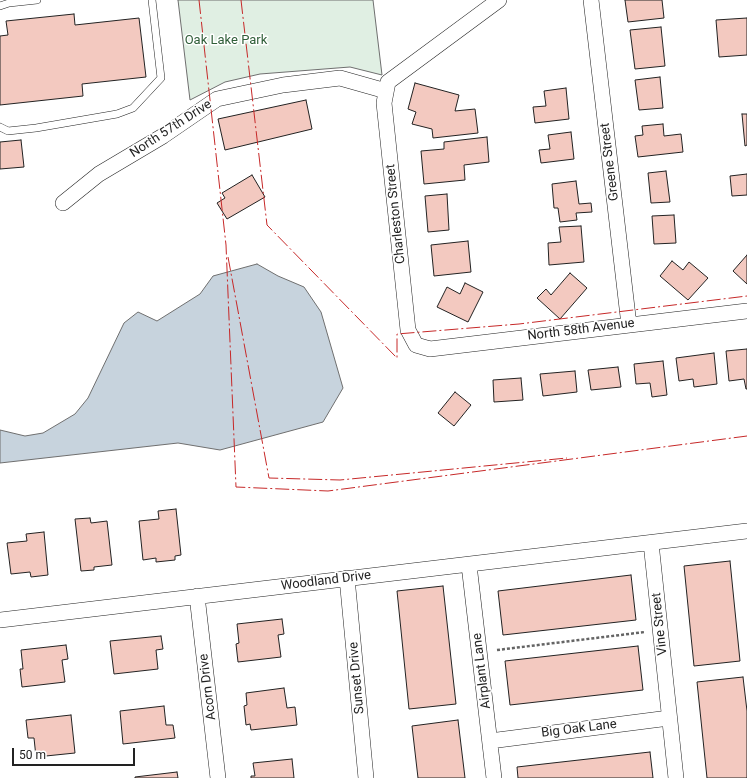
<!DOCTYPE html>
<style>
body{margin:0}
#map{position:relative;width:747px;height:778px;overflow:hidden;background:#fff;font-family:Roboto,sans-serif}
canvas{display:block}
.scale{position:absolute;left:12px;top:748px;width:123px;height:18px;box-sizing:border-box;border:2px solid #222;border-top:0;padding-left:5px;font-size:12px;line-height:14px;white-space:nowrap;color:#222;-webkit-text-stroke:3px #fff;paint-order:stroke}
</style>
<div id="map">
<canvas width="747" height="778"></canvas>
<div class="scale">50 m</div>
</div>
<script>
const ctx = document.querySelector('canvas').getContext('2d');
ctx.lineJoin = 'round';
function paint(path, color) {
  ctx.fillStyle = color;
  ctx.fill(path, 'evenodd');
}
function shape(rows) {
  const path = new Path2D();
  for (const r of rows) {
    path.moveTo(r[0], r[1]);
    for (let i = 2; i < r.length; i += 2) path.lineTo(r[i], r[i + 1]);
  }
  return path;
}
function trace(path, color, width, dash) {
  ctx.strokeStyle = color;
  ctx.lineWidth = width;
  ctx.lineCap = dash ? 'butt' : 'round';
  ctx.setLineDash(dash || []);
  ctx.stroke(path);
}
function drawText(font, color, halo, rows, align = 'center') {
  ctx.font = font + ' Roboto,sans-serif';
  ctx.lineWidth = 3;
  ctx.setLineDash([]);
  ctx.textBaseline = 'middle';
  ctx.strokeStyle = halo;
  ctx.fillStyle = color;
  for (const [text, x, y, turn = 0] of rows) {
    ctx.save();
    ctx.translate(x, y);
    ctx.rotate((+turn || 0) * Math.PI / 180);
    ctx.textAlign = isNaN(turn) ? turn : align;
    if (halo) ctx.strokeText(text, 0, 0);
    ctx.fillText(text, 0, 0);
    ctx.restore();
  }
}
const green = shape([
 [178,0,373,0,382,75,350,67,260,74,225,82,190,100,178,0]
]);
const water = shape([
 [257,264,278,276,304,287,321,312,343,388,323,422,220,450,178,443,0,463,0,430,25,436,43,433,75,414,88,398,124,323,138,312,157,321,200,294,213,276,257,264]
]);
const building = shape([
 [625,0,662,0,664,18,628,22,625,0],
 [74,14,75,25,139,18,146,77,82,84,83,96,0,105,0,36,8,35,6,21,74,14],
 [747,18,747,55,719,57,716,20,747,18],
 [661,27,665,66,635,69,630,30,661,27],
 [660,77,663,108,639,110,635,80,660,77],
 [415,83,459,95,455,111,475,109,478,133,433,138,432,129,412,124,416,112,408,109,415,83],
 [566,88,569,119,535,123,533,107,546,106,544,91,566,88],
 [306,100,312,129,225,150,218,119,306,100],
 [742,114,747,114,747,145,745,146,742,114],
 [663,124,664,136,681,134,683,152,638,157,635,136,643,135,642,126,663,124],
 [571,132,574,159,541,163,539,150,550,149,548,135,571,132],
 [487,137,489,162,464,165,465,180,424,184,421,151,444,149,444,142,487,137],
 [21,140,24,167,0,169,0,142,21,140],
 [666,171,670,202,651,203,648,173,666,171],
 [747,174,747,195,732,196,730,176,747,174],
 [252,175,265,197,227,219,217,203,225,198,222,193,252,175],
 [576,181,579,204,591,203,592,212,576,213,577,220,560,222,558,208,554,208,552,184,576,181],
 [447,194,449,230,428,232,425,196,447,194],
 [674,215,676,243,654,244,652,216,674,215],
 [581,226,584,262,549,265,548,243,561,242,559,227,581,226],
 [468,241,471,272,434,276,431,245,468,241],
 [747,255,747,284,733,271,747,255],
 [672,261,683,270,689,262,708,278,688,300,660,276,672,261],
 [570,273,587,288,560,319,537,298,546,289,551,295,570,273],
 [465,283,483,292,468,322,437,307,447,287,460,294,465,283],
 [747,349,747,389,746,389,744,379,729,381,726,351,747,349],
 [714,353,717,384,694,387,693,379,679,381,676,358,714,353],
 [663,361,667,395,652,397,650,383,636,384,634,364,663,361],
 [618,367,621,387,591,390,588,370,618,367],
 [575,371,577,392,543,396,540,374,575,371],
 [521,378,523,400,494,402,493,380,521,378],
 [455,392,471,405,454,426,438,413,455,392],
 [176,509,181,555,175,556,175,560,156,562,156,558,143,560,139,521,159,519,158,511,176,509],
 [90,518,91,523,107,521,112,565,94,567,94,570,81,571,75,519,90,518],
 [44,532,48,575,31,577,30,572,11,574,7,543,27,541,26,534,44,532],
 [730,561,740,661,694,666,684,566,730,561],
 [631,575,636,620,503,635,498,591,631,575],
 [443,586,456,704,409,709,397,591,443,586],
 [282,619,284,634,278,635,281,657,238,662,236,644,239,643,237,624,282,619],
 [161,636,163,649,156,650,158,669,114,674,110,641,161,636],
 [66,645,68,659,62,660,65,682,22,687,20,669,23,669,21,650,66,645],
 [638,646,643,690,510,705,505,661,638,646],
 [743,677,747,711,747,778,707,778,697,682,743,677],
 [284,688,287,708,295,707,297,725,251,730,250,724,246,725,244,706,247,705,246,693,284,688],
 [164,706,166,725,173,725,175,738,123,744,120,711,164,706],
 [71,715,75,753,36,757,34,738,28,738,26,720,71,715],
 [458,720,465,778,418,778,412,726,458,720],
 [650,752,653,778,518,778,517,767,650,752],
 [292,759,294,778,251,778,251,776,255,776,253,763,292,759],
 [177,772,178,778,135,778,135,777,177,772]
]);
const path = shape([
 [497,650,645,632]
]);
const lane = shape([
 [0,6,9,3,37,0],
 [0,127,8,131,36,128,117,114,133,108,161,78,152,0]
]);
const street = shape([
 [499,0,388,82,384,103,408,330,416,345,430,349,747,311],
 [591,0,629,325],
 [63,203,99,174,163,136,217,99,283,85,340,78,386,91],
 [651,543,676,778],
 [469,565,494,778],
 [347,578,366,778],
 [197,596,218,778],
 [0,620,747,531],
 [490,741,669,718]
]);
const power = shape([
 [199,0,226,245,236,487,328,491,747,436],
 [241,0,267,225,397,358,397,334,519,324,747,296],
 [228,257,269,478,340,480,567,458]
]);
const parkNames = [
 ["Oak Lake Park",226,41]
];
const streetNames = [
 ["North 57th Drive",171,129,-33],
 ["Greene Street",610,162,-97],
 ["Charleston Street",396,214,-96],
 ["North 58th Avenue",581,330,-7],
 ["Woodland Drive",326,581,-7],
 ["Vine Street",660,624,-96],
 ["Airplant Lane",482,671,-97],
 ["Sunset Drive",357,678,-95],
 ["Acorn Drive",208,687,-97],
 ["Big Oak Lane",579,729,-7]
];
paint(green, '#e0efe3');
trace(green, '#6f6f6f', 1);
paint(water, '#c7d3dd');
trace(water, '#6f6f6f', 1);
paint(building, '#f3c9c0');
trace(building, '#222', 1);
trace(lane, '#222', 8);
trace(street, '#222', 16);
trace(path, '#646464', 2.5, [3, 2]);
trace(lane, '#fff', 7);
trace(street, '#fff', 15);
trace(power, '#c62828', 1, [14, 3, 2, 3]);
drawText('13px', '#2f5e38', '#fff', parkNames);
drawText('13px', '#222', '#fff', streetNames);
</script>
